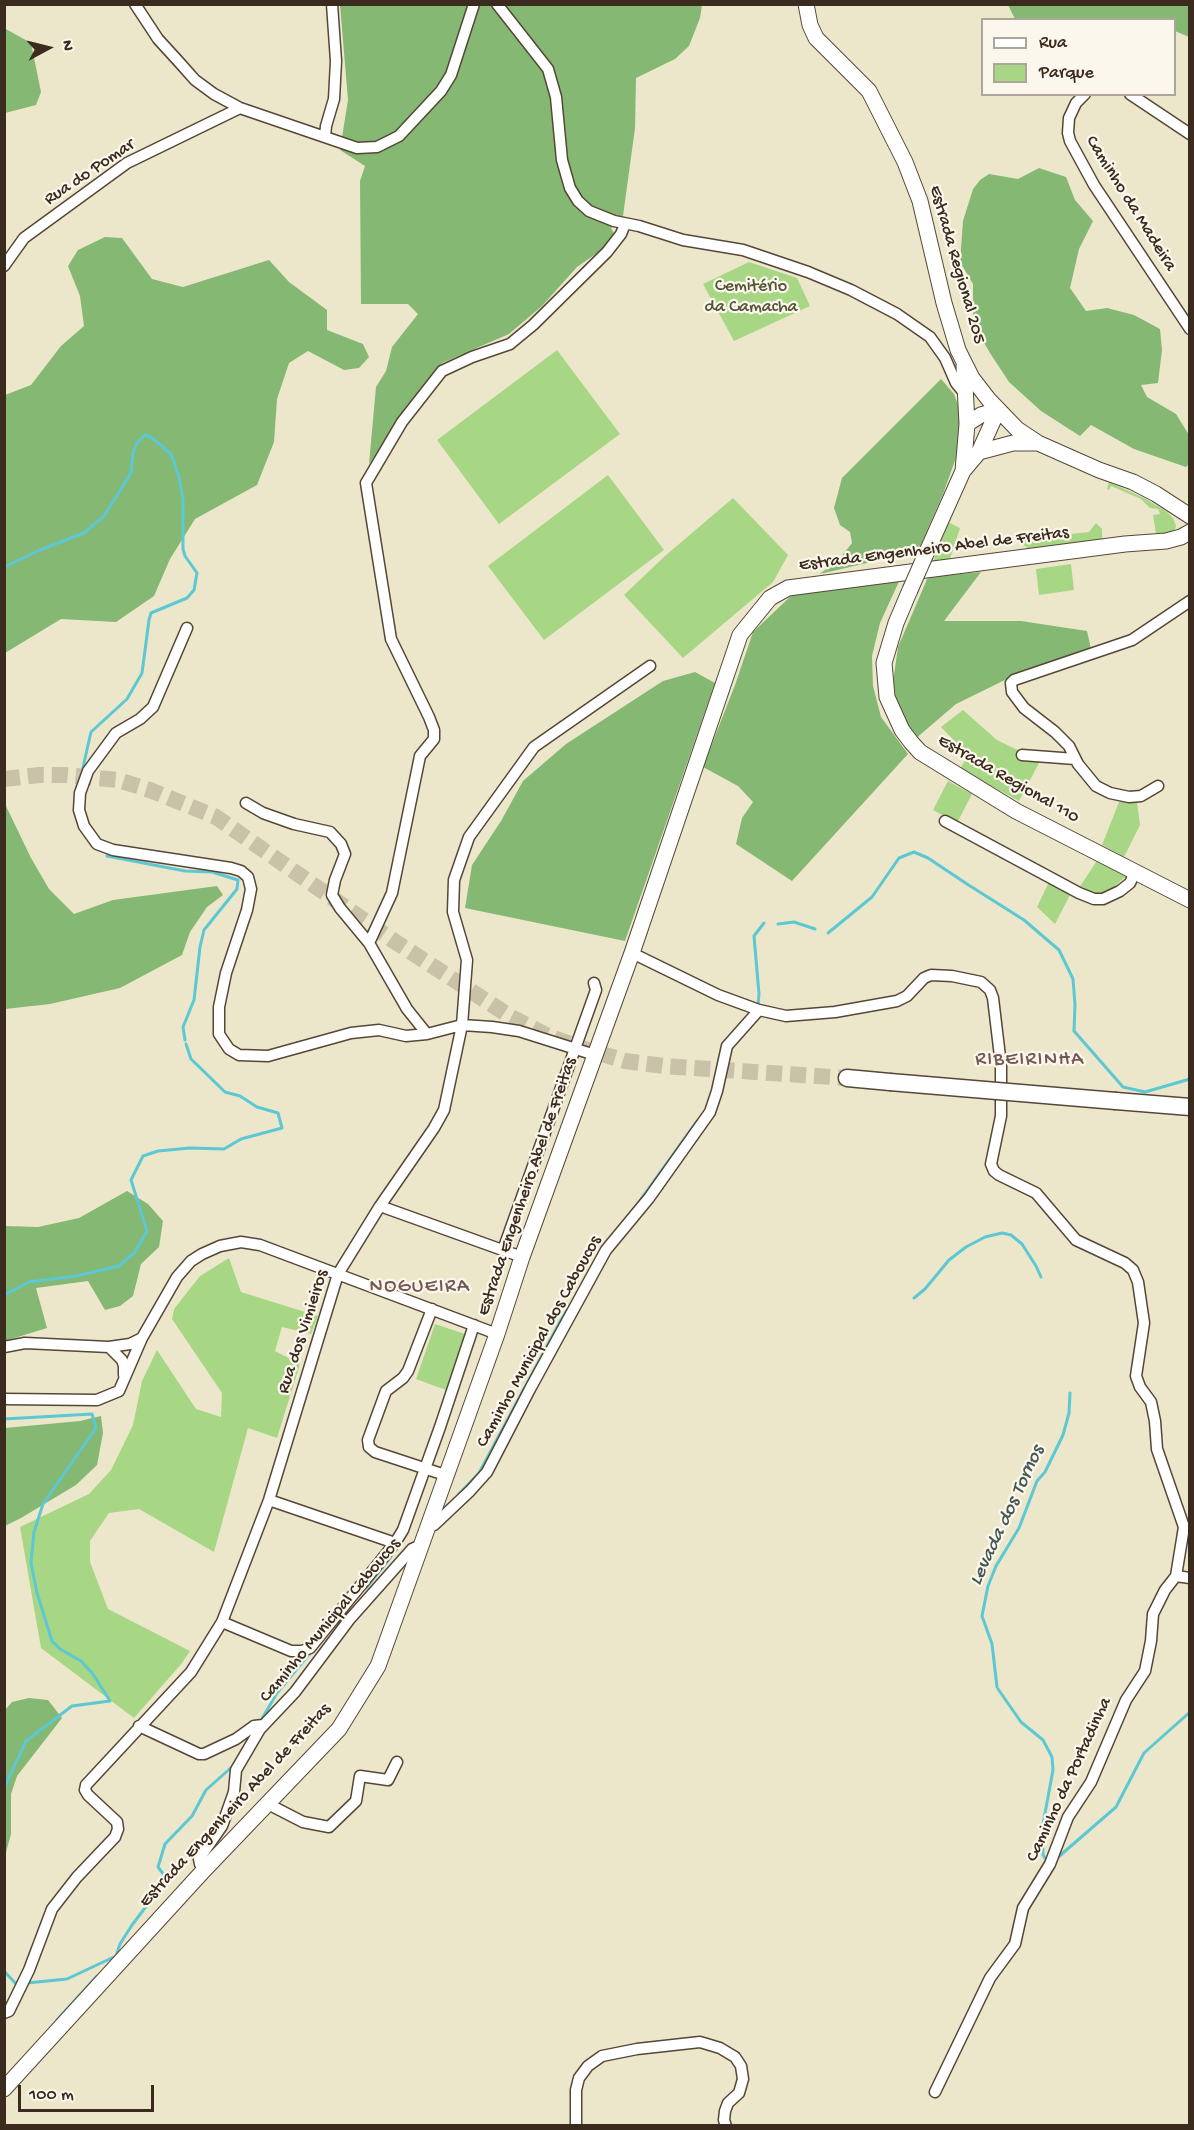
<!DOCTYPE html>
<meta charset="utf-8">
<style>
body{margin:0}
#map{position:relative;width:1194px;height:2130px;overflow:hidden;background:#ece7ca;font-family:"Gochi Hand",sans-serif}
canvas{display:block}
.frame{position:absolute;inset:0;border:6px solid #3b2a1e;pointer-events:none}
.legend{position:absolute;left:981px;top:18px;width:195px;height:78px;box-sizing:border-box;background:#fbf7ec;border:2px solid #aea59a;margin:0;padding:8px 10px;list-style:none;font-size:18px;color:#3b2a1e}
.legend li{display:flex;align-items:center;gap:12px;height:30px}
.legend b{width:30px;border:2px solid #aea59a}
.north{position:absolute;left:18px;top:18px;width:60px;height:60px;-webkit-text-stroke:4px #fbf7ec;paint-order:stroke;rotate:83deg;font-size:16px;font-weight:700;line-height:24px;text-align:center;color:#3b2a1e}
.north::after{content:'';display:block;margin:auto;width:21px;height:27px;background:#3b2a1e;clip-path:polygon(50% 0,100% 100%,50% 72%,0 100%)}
.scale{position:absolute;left:18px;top:2085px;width:136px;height:27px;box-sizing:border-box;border:3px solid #3b2a1e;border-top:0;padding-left:8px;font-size:18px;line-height:21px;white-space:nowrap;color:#3b2a1e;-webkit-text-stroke:4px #fbf7ec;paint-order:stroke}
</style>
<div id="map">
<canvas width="1194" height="2130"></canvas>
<div class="frame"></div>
<ul class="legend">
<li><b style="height:8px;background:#fff"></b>Rua</li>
<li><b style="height:16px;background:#a7d785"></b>Parque</li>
</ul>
<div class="north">N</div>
<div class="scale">100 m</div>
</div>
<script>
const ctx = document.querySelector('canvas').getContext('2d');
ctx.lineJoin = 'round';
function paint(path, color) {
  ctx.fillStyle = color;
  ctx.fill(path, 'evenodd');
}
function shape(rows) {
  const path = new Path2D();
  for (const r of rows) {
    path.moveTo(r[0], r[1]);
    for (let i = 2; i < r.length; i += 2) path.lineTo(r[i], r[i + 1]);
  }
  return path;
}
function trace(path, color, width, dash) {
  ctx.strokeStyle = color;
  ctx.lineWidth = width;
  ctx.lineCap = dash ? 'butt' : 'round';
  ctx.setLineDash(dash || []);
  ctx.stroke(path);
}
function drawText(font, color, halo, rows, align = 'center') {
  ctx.font = font + ' "Gochi Hand",sans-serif';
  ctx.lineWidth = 4.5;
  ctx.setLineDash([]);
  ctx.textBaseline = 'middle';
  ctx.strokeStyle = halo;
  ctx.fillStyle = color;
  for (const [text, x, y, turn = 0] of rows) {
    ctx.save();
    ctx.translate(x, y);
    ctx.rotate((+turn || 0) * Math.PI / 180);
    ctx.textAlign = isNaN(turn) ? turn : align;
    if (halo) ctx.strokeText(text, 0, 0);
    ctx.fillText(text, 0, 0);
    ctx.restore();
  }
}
const green = shape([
 [749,262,797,278,810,306,734,341,703,284],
 [557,350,620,434,499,524,437,440],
 [608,475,664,550,544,640,488,566],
 [1109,482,1144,498,1167,512,1173,518,1176,526,1174,532,1156,534,1153,515,1160,514,1158,509,1150,508,1141,499,1111,486,1109,490,1107,489],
 [733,498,788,555,773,582,683,658,624,595,665,556],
 [948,522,960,528,948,565,931,567],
 [1096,523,1102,529,1102,540,1029,549,1022,544,1023,539,1089,532],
 [1071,564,1074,590,1039,595,1036,569],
 [963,710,997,740,1040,761,1019,801,960,769,968,755,941,727],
 [948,781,972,794,957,823,933,810],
 [1119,802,1137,802,1140,825,1124,857,1102,845],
 [1098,859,1125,873,1125,877,1105,895,1100,896,1079,888],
 [1049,882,1071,893,1055,924,1037,907],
 [229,1258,241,1292,318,1316,311,1334,282,1327,275,1351,300,1364,277,1438,248,1428,214,1552,139,1509,109,1513,90,1541,90,1562,108,1609,190,1651,182,1663,134,1718,41,1648,20,1527,89,1494,111,1470,133,1425,142,1381,157,1350,196,1409,221,1417,222,1393,172,1319,174,1309,200,1276],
 [435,1324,465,1334,446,1390,416,1379]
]);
const forest = shape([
 [340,5,702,5,700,18,689,46,675,59,636,78,635,128,623,216,611,228,615,235,610,244,577,267,542,306,509,334,442,363,369,464,376,387,386,371,392,347,418,314,408,304,361,304,360,181,365,166,340,150,348,100],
 [1008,5,1189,5,1189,37,1175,31,1174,20,1015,19],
 [4,28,31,43,41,92,36,105,5,113],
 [1039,168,1066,177,1075,200,1093,221,1079,249,1070,288,1086,311,1107,308,1134,315,1160,329,1162,350,1158,383,1141,385,1147,397,1176,414,1189,435,1189,464,1186,467,1134,449,1091,425,1080,436,1041,411,1009,382,990,353,973,324,973,284,960,262,963,221,973,189,980,180,989,174,1018,179],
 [105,237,122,238,152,279,183,287,269,260,289,282,327,310,327,330,363,344,369,357,359,368,344,370,308,351,289,363,277,399,274,442,257,485,195,519,170,559,154,596,116,622,61,619,5,653,5,395,31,385,61,346,84,326,80,296,68,266,78,250],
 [941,379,954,394,963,419,962,441,943,494,918,551,820,574,840,558,852,543,850,532,840,525,834,508,842,478],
 [981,572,944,621,1021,621,1087,631,1091,649,1011,677,956,704,914,740,892,689,898,647,928,577],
 [901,577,880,623,872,656,873,686,881,717,908,754,792,881,736,844,742,818,753,802,738,786,703,767,735,685,753,632,792,595],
 [695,672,715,683,625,941,465,908,472,865,501,821,523,781,566,744,663,681],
 [6,806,31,858,49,889,74,914,113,900,217,886,223,895,207,907,190,932,182,955,120,988,50,1004,5,1009,4,807],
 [127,1191,148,1204,163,1221,159,1247,141,1264,133,1296,120,1306,105,1310,88,1281,36,1288,47,1328,5,1341,5,1226,38,1227,79,1218],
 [101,1416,103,1433,97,1465,76,1485,21,1518,5,1526,5,1428,80,1421],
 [29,1698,48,1700,62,1718,17,1776,11,1794,11,1834,5,1856,5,1710,12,1702]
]);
const stream = shape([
 [4,567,40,550,84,533,104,516,131,473,133,453,137,443,145,435,151,437,171,454,179,477,183,500,183,549,185,556,197,573,194,590,187,598,151,613,149,620,142,673,127,699,91,732,81,776],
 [107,856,185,871,212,872,238,880,237,889,204,930,200,947,194,1000,183,1027,185,1040],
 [778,924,794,922,815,929],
 [828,933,872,897,899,858,914,852,928,858,967,884,1024,920,1059,950,1073,979,1075,1005,1074,1031,1123,1087,1145,1092,1190,1079],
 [758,1006,759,994,754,936,764,923],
 [636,1206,697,1121],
 [4,1295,29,1282,76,1276,119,1266,135,1252,147,1231,131,1180,143,1156,158,1151,190,1148,224,1149,241,1139,282,1128,278,1113,257,1107,240,1096,225,1092,191,1059,186,1044],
 [914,1298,925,1289,949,1260,966,1247,985,1237,1002,1233,1011,1235,1022,1244,1036,1266,1041,1277],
 [4,1419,92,1414,96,1428,43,1504,34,1532,31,1563,37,1593,52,1641,60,1649,81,1661,93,1674,110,1701,72,1706,26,1741,5,1786,4,1804],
 [459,1494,479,1473,561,1320,569,1307],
 [366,1588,390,1558],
 [997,1687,992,1644,982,1616,988,1586,996,1566,1019,1528,1037,1481,1045,1472,1063,1435,1069,1413,1070,1393],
 [998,1689,1021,1722,1043,1740,1052,1757,1053,1770,1043,1824,1043,1855,1047,1861],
 [260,1722,277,1693,311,1652],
 [1056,1859,1116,1807,1144,1753,1190,1712],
 [116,1956,120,1944,132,1925,167,1879,158,1867,165,1844,192,1816,206,1790,233,1766],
 [4,1971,17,1985],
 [27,1983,67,1979,116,1956],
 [57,2020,97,1976]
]);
const primaryTunnel = shape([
 [4,779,39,775,66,775,118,780,150,790,216,817,391,939,511,1017,548,1036,585,1049,625,1061,664,1066,847,1078]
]);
const minor = shape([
 [135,4,158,39,179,62,195,80,214,94,240,108,357,148,377,147,399,136,441,91,451,75,474,4],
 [497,4,548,69,556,97,562,160,570,188,578,201,589,211,614,221,639,226,683,240,743,250,808,272,851,290,897,314,930,337,945,358,956,383,966,395],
 [1085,94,1076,103,1069,118,1068,133,1070,141,1094,185,1190,329],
 [1130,94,1190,134],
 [325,137,326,126,334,99,336,61,332,4],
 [4,266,24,238,127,163,240,108],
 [187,628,153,707,140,719,116,733,88,771,80,793,79,810,84,826,97,844,113,850,231,868,241,871,248,877,251,889,247,910,226,973,219,1007,219,1034,229,1049,239,1055,268,1056,351,1033,379,1030,406,1036,427,1034,462,1025,492,1027,519,1031,595,1055],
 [1022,755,1075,759],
 [1158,786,1141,796,1129,797,1110,793,1096,786,1078,764,1069,746,1055,732,1024,708,1012,692,1011,683,1014,680,1132,640,1190,601],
 [246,803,263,813,294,824,330,832,341,844,345,854,335,880,332,895,340,908,369,943],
 [945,821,1079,893,1094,899,1103,899,1120,891,1130,883,1135,872],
 [632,953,718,995,759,1010,786,1016,835,1012,897,1001,907,996,924,978,931,975,952,976,981,982,990,990,993,998,1001,1065,1001,1116,991,1164,994,1171,999,1175,1036,1193,1076,1240,1125,1263,1133,1270,1138,1282,1144,1323,1136,1376,1140,1387,1151,1402,1155,1421,1157,1449,1184,1527,1176,1576,1165,1590,1153,1614,1151,1641,1145,1671,1126,1700,1091,1782,1068,1817,1050,1864,1023,1908,1015,1944,990,1978,935,2092],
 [427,1034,407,1009,369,943,392,893,420,756,434,739,434,730,429,717,391,639,366,483,402,422,442,371,472,357,510,344,533,325,607,252,621,234,625,224],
 [380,1206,522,1257],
 [503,1250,596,990,594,983],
 [432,1309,408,1371,403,1378,386,1391,368,1440,369,1447,375,1452,445,1475],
 [4,1347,25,1343,109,1347,130,1344,142,1338],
 [109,1347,122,1360,124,1366,124,1375],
 [4,1399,97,1400,119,1391,142,1338,177,1277,191,1261,202,1254,220,1246,241,1242,260,1245,497,1334],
 [269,1500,395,1543],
 [428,1524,434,1525,470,1491,487,1472,530,1389,606,1250,649,1198,710,1112,717,1091,727,1046,759,1010],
 [1176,1576,1190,1578],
 [222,1622,291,1651,302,1651,310,1648,395,1543,403,1530,440,1427,474,1325],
 [139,1726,199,1754,204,1754,236,1739,254,1726,263,1725],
 [268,1804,303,1822,329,1827,356,1801,360,1776,388,1780,397,1762],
 [205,1869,200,1864,199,1859,222,1826,234,1792,236,1770,260,1729,295,1692,349,1620,412,1549,421,1545],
 [4,2013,9,2011,29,1970,52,1909,77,1877,115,1837,118,1829,117,1822,88,1795,85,1790,86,1785,191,1672,222,1622,269,1500,338,1274,380,1206,434,1128,444,1110,462,1025,467,960,453,912,454,880,469,837,534,747,650,666],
 [576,2126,576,2090,579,2078,588,2066,602,2056,637,2049,700,2042,720,2048,735,2057,741,2066,743,2079,739,2093,728,2103,725,2111,724,2120,726,2126]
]);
const secondary = shape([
 [806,4,810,25,816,38,869,91,905,162,920,201,944,303,958,350,972,378,989,400,1017,429,1038,443,1099,470,1133,482,1156,494,1190,516],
 [967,424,981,415,998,410],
 [979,452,1013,443,1038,443],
 [963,471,967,424,964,366],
 [925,556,963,471,979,452,998,410],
 [910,590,896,623,884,663,887,697,902,730,911,742,920,752,1016,811,1190,900],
 [4,2089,205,1869,339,1729,378,1666,497,1334,522,1257,632,953,740,635,770,598,788,588,1125,544,1166,541,1181,537,1190,532]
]);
const primary = shape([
 [847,1078,890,1082],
 [1116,1101,1190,1107]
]);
const secondaryBridge = shape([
 [910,590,925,556]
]);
const primaryBridge = shape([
 [890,1082,1116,1101]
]);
const streetNames = [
 ["Rua do Pomar",90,173,-34],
 ["Caminho da Madeira",1130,204,58],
 ["Estrada Regional 205",956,265,74],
 ["Estrada Engenheiro Abel de Freitas",934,550,-7],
 ["Estrada Regional 110",1008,780,30],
 ["Estrada Engenheiro Abel de Freitas",528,1187,-71],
 ["Rua dos Vimieiros",304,1332,-72],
 ["Caminho Municipal dos Caboucos",540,1342,-61],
 ["Caminho Municipal Caboucos",331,1621,-50],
 ["Caminho da Portadinha",1070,1780,-65],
 ["Estrada Engenheiro Abel de Freitas",236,1806,-47]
];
const parkNames = [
 ["Cemitério",751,287],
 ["da Camacha",751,308]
];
const neighbourhoodNames = [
 ["RIBEIRINHA",1030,1061],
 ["NOGUEIRA",420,1288]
];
const waterNames = [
 ["Levada dos Tornos",1008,1516,-65]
];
paint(green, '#a7d785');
paint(forest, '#85b872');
trace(stream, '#5cc8d3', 3);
trace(primaryTunnel, '#c9c1a8', 16, [16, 8]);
trace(minor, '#564638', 13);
trace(secondary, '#564638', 17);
trace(primary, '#564638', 19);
trace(minor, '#fff', 10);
trace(secondary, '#fff', 15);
trace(primary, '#fff', 16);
trace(secondaryBridge, '#564638', 17, []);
trace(primaryBridge, '#564638', 19, []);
trace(secondaryBridge, '#fff', 15);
trace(primaryBridge, '#fff', 16);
drawText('18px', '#3b2a1e', '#fbf7ec', streetNames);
drawText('18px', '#565538', '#fbf7ec', parkNames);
ctx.letterSpacing = '1.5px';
drawText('20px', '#755856', '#fbf7ec', neighbourhoodNames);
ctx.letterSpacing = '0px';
drawText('italic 20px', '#455954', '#fbf7ec', waterNames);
</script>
